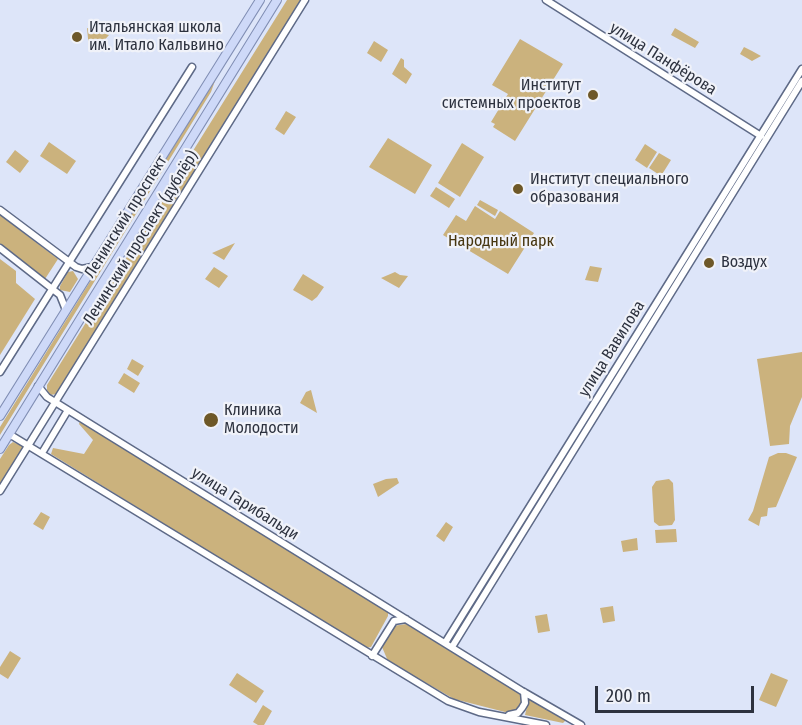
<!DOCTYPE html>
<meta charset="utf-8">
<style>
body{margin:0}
#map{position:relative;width:802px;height:725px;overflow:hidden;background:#dde5f9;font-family:"Fira Sans Condensed",sans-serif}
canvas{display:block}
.scale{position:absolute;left:595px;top:686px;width:159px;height:27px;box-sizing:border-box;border:3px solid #2d323f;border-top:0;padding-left:8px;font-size:18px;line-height:21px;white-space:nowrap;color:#2d323f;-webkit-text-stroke:4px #f0f2f9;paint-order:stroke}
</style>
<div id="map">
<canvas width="802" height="725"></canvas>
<div class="scale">200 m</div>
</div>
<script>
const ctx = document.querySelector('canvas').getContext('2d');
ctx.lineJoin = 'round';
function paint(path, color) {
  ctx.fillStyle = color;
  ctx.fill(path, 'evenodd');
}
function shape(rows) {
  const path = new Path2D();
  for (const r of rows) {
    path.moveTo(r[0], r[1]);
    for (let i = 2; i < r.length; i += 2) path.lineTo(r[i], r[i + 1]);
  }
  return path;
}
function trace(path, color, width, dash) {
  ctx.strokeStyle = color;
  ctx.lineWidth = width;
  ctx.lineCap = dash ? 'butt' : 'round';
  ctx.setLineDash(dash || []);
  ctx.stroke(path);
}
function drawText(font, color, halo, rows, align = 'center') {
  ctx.font = font + ' "Fira Sans Condensed",sans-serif';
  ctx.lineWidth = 4.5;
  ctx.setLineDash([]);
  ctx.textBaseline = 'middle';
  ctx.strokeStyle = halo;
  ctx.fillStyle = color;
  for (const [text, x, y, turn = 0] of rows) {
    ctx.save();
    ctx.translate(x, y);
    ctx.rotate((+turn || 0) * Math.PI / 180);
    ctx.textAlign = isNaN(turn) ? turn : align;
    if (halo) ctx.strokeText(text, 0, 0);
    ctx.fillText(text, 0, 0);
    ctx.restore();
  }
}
const green = shape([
 [287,0,303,0,57,394,50,395,47,390,47,385],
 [87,28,109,35,94,52,89,49],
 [675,28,699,42,695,48,671,35],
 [520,39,563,64,515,141,493,127,495,124,491,122,508,94,492,85],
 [374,41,388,50,381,62,367,53],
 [744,47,752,51,761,56,752,61,740,54],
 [401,58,404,60,404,67,412,74,406,84,392,74],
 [216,78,211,92,0,435,0,427],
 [286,111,296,117,284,135,275,129],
 [388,138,432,165,415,194,369,167],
 [49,142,76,161,67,174,40,156],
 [462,143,484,157,460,197,438,183],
 [645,144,657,152,647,168,635,160],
 [15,150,29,161,20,173,6,162],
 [659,153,671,160,661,176,649,168],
 [436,187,455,199,449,208,430,196],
 [480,200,498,210,495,216,477,205],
 [475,206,495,219,500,211,534,233,508,274,443,235,456,215,466,221],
 [0,215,58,259,45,279,0,245],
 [235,243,224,260,212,253],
 [0,259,16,271,16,283,35,299,0,355],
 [590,266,602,268,598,282,585,280],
 [214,267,228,276,219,288,205,279],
 [73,271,78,279,70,292,60,290,60,286,68,272],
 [395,272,400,275,408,276,399,288,381,278],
 [303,274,324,287,317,297,312,301,293,290],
 [802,352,802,397,790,426,789,444,770,446,757,359],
 [132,359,144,366,138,376,127,369],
 [124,373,140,383,134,393,118,383],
 [311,390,317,413,300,403,306,392],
 [80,421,388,611,388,616,371,647,365,648,51,454,53,448,84,454,93,440,79,424],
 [13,442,22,446,23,449,0,485,0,459,9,445],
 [778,453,786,453,797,457,776,507,768,508,767,516,761,517,759,526,748,520,753,511,769,457],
 [397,478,399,483,378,497,373,484,386,479],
 [669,479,673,483,675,520,672,525,659,526,654,522,652,487,656,481],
 [41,512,50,517,43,530,33,524],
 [446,522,453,527,444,542,436,536],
 [676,529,677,542,656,543,655,530],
 [637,538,638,550,623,552,621,541],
 [613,606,615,621,603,623,600,608],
 [547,614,550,631,538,633,535,616],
 [406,624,521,692,522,702,517,711,505,712,454,699,388,661,382,647,393,626],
 [10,651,21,658,8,679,0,674,0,667],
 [237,673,264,691,256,703,229,685],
 [771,673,788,680,776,707,759,700],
 [529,698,567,718,565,721,563,723,525,715],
 [263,705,272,711,264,725,258,725,253,722]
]);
const tertiary = shape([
 [546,0,761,136],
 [0,210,76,267,82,269,92,267],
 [0,248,60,295,66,310],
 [0,372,192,67],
 [38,386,47,397,92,425,522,691,581,725],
 [9,434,448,701,479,712,546,725],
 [42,453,68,410],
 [0,491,305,0],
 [445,643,802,69],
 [452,647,802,81],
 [372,656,394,621,406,619],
 [509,715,518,713,522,708,525,703,524,692]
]);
const primary = shape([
 [0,416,260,0],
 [0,449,277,0]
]);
const markers = [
 [77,37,6,"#6e5828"],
 [593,95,6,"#6e5828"],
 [518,189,6,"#6e5828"],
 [709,263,6,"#6e5828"],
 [211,420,8,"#6e5828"]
];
const poiNames = [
 ["Итальянская школа",89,28],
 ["им. Итало Кальвино",89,46],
 ["Институт",581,86,"right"],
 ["системных проектов",581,104,"right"],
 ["Институт специального",530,180],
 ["образования",530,198],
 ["Воздух",721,263],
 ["Клиника",224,411],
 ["Молодости",224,429]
];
const streetNames = [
 ["улица Панфёрова",663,59,32],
 ["Ленинский проспект",126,217,-58],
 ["Ленинский проспект (дублёр)",141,238,-58],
 ["улица Вавилова",612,349,-58],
 ["улица Гарибальди",245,504,32]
];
const parkNames = [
 ["Народный парк",501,242]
];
paint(green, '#cbb27d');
trace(tertiary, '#5e6a87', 9);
trace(primary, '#808eb4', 10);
trace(tertiary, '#fff', 6);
trace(primary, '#ced9f8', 8);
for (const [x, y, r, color] of markers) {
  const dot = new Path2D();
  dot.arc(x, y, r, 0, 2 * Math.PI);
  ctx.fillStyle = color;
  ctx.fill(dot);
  trace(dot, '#f0f2f9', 2);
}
drawText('16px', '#2d323f', '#f0f2f9', poiNames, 'left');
drawText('16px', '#2d323f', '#f0f2f9', streetNames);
drawText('16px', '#46350f', '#f0f2f9', parkNames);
</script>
